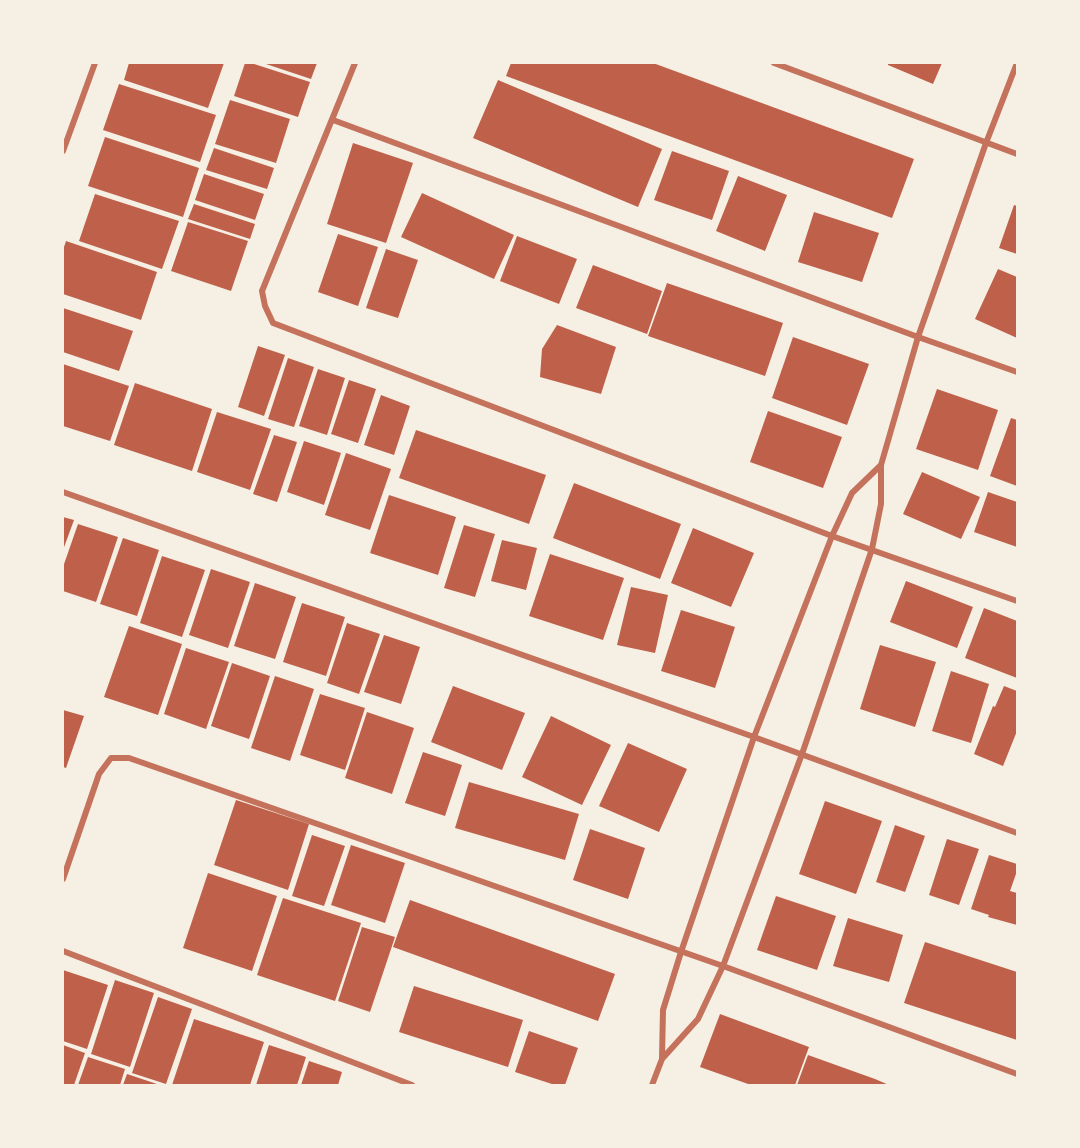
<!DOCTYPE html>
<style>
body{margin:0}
#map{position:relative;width:1080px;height:1148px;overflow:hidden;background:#f6efe4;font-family:Roboto,sans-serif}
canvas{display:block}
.frame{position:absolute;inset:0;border:64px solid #f6efe4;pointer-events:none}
</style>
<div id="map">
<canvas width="1080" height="1148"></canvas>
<div class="frame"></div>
</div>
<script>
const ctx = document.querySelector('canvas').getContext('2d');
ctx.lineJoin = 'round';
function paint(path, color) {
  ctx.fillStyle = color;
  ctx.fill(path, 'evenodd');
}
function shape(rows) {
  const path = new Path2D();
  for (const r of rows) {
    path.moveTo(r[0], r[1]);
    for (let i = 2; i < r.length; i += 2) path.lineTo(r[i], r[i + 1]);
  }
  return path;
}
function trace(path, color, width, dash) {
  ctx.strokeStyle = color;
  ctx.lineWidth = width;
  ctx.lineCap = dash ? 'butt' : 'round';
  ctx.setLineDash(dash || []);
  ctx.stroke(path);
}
const building = shape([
 [129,63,224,63,208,108,124,80],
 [245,63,251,63,310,82,298,117,234,96],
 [263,63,317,63,311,79],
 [511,63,653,63,914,159,892,218,506,76],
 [888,63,942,63,933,84,888,65],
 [498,80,662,149,638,207,473,138],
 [119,84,216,115,200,162,103,130],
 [230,100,290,119,276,163,215,144],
 [105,137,199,168,183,217,88,186],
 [353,143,413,163,386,243,327,224],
 [214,148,274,168,267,189,206,170],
 [672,151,729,171,712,220,654,200],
 [204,174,264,194,255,220,195,200],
 [738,176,787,195,765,251,716,231],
 [422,193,514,235,494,279,401,237],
 [95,194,179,221,162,269,79,241],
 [194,204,255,224,250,239,188,219],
 [1014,205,1017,206,1017,254,999,248],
 [814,212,879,233,862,282,798,262],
 [188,222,248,241,231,291,171,271],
 [338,234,378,247,358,306,318,292],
 [517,236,577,259,559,304,500,281],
 [66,241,157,272,141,320,63,294,63,250],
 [386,249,418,260,398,318,366,308],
 [593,265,662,291,647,334,576,308],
 [998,269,1017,277,1017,338,975,319],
 [667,283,783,323,765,376,648,336],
 [63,308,133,331,119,371,63,352],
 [557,325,616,347,601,394,540,377,542,349],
 [793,337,869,364,847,425,772,398],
 [258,346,285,355,264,416,238,407],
 [288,358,314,367,294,427,268,419],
 [63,364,129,386,110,441,63,426],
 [318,369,345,378,327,435,299,426],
 [349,380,376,389,358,443,331,434],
 [135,383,212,409,192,471,114,445],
 [937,389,998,410,978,470,916,449],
 [381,395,410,406,394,455,364,445],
 [768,411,842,437,823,488,750,462],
 [217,412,271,429,250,490,197,472],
 [1011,418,1017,420,1017,486,990,476],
 [416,430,546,475,529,524,399,478],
 [274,435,297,442,277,502,253,494],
 [304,441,341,453,324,505,287,492],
 [346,453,391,469,370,530,325,515],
 [922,472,980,497,961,539,903,514],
 [574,483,681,524,660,579,553,538],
 [988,492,1017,502,1017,547,974,532],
 [389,495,456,517,438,575,370,553],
 [63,517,74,520,63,550],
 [78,524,118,537,96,602,63,591,63,567],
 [464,525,495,534,475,597,444,588],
 [693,528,754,553,731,607,671,583],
 [123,538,159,550,137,616,100,604],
 [502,540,537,548,526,590,491,581],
 [550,554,624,578,603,640,529,616],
 [162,556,205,570,182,637,140,623],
 [211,569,250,582,228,648,189,635],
 [906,581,973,607,957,648,890,622],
 [255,583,296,597,275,659,234,646],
 [631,587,668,595,655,653,617,645],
 [302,603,345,617,326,676,283,662],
 [984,608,1017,621,1017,678,965,658],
 [681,610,735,627,715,688,661,671],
 [347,623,380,634,359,694,327,683],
 [129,626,182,644,158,715,104,697],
 [384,635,420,647,401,704,364,692],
 [880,645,936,662,915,727,860,709],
 [186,648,229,662,206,729,164,714],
 [232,663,270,676,249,739,211,726],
 [951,671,989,684,971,743,932,731],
 [275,676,314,689,290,761,251,748],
 [453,686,525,713,502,770,431,742],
 [1004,686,1017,691,1017,731,1003,766,974,754,993,706,995,707],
 [320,694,365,708,345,770,300,755],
 [63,710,84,716,66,768,63,767],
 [367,712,414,728,392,794,345,778],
 [551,716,611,745,582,805,522,777],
 [628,743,687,769,659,832,599,806],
 [423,752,462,765,445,816,405,803],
 [469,782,579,814,565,860,455,828],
 [236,800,309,824,288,890,214,865],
 [825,801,882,821,856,894,799,874],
 [895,825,925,836,905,892,876,882],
 [590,829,645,848,628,899,573,880],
 [312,835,345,846,324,906,292,896],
 [947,839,979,849,959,905,929,895],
 [351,845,405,863,385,923,331,905],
 [989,855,1017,864,1017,871,1010,891,1017,893,1017,925,988,917,989,915,971,909],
 [208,873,277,896,252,971,183,948],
 [776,896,836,916,817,970,757,950],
 [283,898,361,923,335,1001,257,975],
 [410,900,615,974,598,1021,393,947],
 [848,918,903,935,889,982,833,966],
 [362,927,395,937,370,1012,338,1001],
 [925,942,1017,972,1017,1040,904,1003],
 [63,970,108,985,87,1049,63,1041],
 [115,980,154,993,130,1067,91,1054],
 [414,986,523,1020,508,1067,399,1032],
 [158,997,192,1009,166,1084,132,1073],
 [720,1014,809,1047,795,1085,751,1085,700,1067],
 [194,1019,264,1042,250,1085,172,1085],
 [529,1031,578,1048,565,1085,555,1085,515,1072],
 [63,1045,85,1053,74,1085,63,1085],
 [269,1045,306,1057,297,1085,256,1085],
 [808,1055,875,1079,889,1085,797,1085],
 [88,1057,125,1069,120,1085,78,1085],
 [309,1061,342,1072,338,1085,301,1085],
 [127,1074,160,1085,123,1085]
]);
const minor = shape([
 [355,63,262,291,265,306,273,323,832,536,1017,601],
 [774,63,1017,154],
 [333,120,918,337,1017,372],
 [63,151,95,63],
 [63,492,754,737,1017,833],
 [63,879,99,774,111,758,129,758,723,966,1017,1074],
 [63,951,412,1085],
 [662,1058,663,1010,681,952,754,737,832,536,852,493,881,465],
 [652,1085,662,1059,698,1019,723,966,802,754,872,549,881,504,881,465,918,337,986,143,1017,63]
]);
paint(building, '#bf614a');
trace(minor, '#c5725c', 6);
</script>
